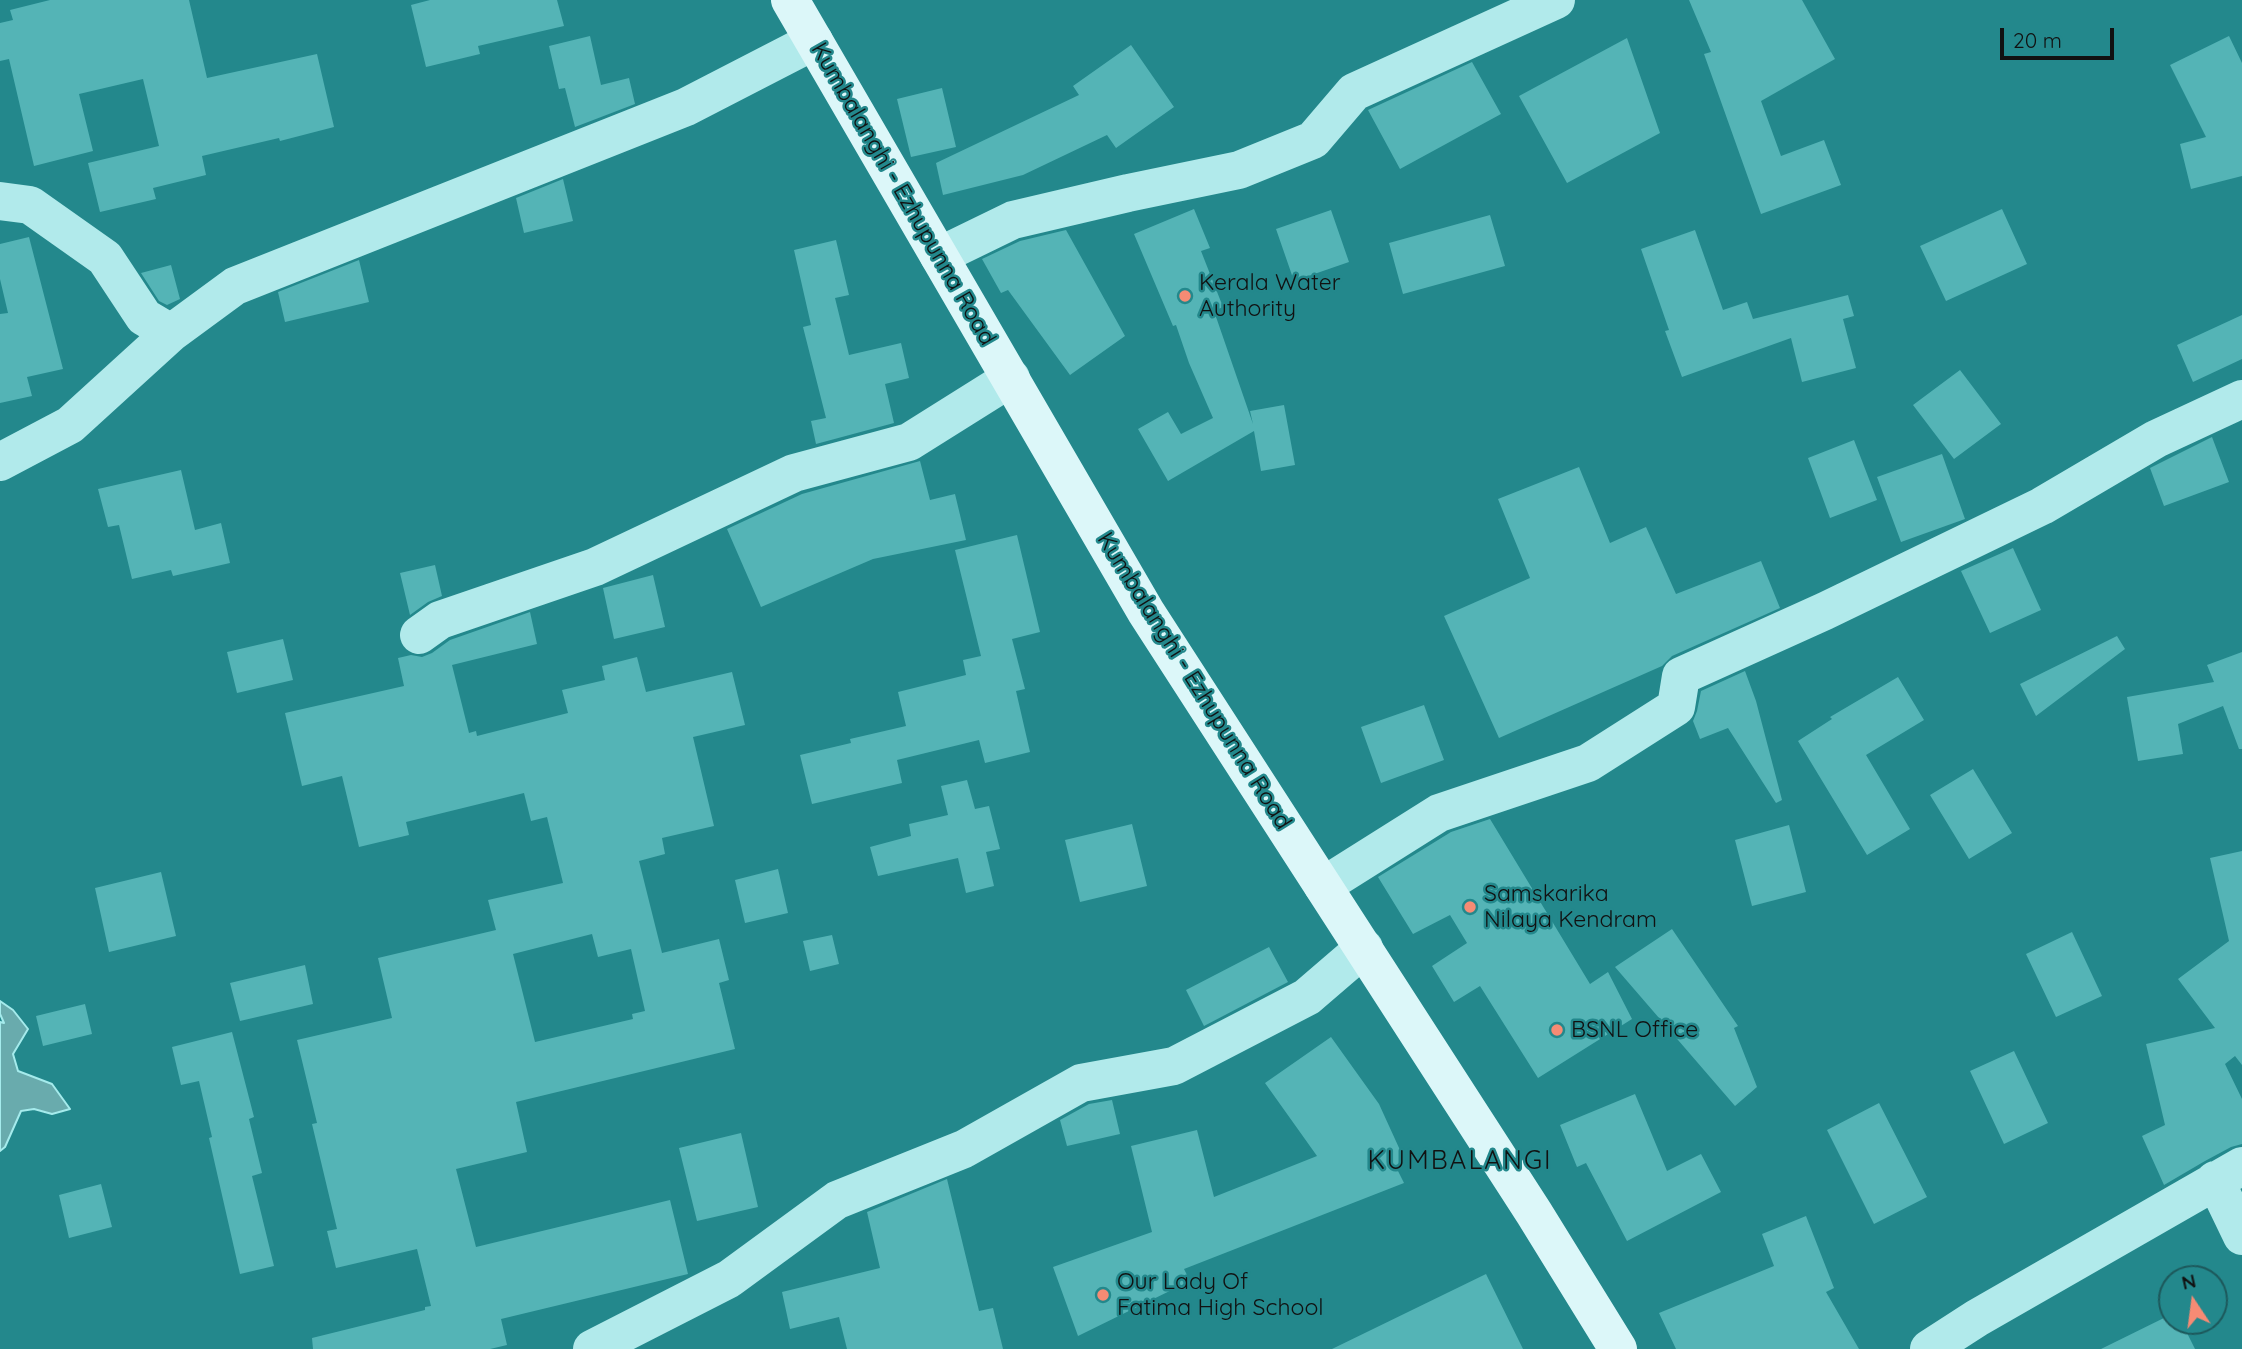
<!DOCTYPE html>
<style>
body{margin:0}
#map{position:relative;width:2242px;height:1349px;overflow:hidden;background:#23888c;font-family:Quicksand,sans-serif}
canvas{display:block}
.north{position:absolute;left:2158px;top:1265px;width:70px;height:70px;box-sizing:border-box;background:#23888c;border:2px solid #1c585b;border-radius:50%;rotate:347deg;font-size:19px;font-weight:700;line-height:28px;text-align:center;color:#111}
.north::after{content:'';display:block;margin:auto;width:24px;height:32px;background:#f68b74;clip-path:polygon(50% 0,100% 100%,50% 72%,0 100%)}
.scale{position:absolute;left:2000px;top:28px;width:114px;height:32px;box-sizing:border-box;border:4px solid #111;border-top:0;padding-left:9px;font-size:21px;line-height:24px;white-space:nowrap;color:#111;-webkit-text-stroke:5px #23888c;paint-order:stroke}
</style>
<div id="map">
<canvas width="2242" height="1349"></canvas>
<div class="north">N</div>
<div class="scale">20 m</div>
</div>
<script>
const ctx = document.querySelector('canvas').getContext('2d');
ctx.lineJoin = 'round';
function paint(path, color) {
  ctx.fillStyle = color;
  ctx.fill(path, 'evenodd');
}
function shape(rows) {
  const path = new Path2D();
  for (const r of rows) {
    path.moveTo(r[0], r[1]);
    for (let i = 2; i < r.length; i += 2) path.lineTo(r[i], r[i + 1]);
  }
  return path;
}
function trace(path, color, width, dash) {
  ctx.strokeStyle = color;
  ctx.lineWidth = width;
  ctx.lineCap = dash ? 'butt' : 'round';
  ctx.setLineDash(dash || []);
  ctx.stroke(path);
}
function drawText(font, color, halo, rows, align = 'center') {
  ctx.font = font + ' Quicksand,sans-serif';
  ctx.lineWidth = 5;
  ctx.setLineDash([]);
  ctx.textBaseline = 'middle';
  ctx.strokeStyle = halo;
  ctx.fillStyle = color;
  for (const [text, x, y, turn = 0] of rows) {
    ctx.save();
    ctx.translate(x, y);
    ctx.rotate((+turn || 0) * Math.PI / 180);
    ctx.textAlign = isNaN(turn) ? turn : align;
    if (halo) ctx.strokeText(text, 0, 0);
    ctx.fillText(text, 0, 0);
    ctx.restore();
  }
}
const water = shape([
 [0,1001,13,1010,28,1029,13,1054,18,1071,52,1084,70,1109,52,1114,34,1109,21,1111,5,1147,0,1151,0,1022,4,1023,0,1014,0,1001]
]);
const building = shape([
 [50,0,189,0,207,78,317,54,334,127,280,141,279,138,202,156,206,175,153,188,156,199,100,212,88,163,159,146,143,79,79,94,93,151,34,166,9,59,0,61,0,23,13,20,10,10],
 [430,0,557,0,564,26,478,46,480,54,426,67,411,5],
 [1689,0,1802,0,1835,59,1761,101,1781,156,1824,140,1841,185,1761,214,1704,54,1711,52],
 [590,36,601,85,629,78,635,104,575,127,565,88,559,89,549,46],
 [2229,36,2242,63,2242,176,2191,189,2180,144,2206,137,2170,65],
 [1627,38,1660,133,1567,183,1519,96],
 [1131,45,1174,107,1116,148,1107,135,1023,175,943,195,936,163,1079,95,1073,86],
 [1472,62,1501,114,1400,169,1368,110],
 [942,88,956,147,911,157,897,99],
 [563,179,573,221,524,233,516,198],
 [1194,209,1210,248,1201,251,1223,307,1214,311,1253,424,1250,411,1284,405,1295,465,1261,471,1254,431,1168,481,1138,429,1168,412,1181,434,1213,418,1189,363,1176,325,1173,326,1134,234],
 [2002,209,2027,264,1946,301,1920,246],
 [1331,210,1349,262,1294,281,1276,229],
 [1490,215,1505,266,1403,294,1389,243],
 [1066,230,1125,336,1070,375,1008,290,1001,293,982,259,1020,241],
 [1695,230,1723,310,1747,302,1753,319,1848,295,1854,316,1843,319,1856,368,1802,382,1791,338,1682,377,1665,331,1669,330,1641,249],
 [29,237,63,369,27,377,32,396,0,403,0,314,8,313,0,279,0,244],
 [836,240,849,295,835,298,849,355,901,343,909,378,885,384,894,423,816,444,811,421,826,418,803,327,811,325,794,250],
 [359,260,369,302,285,322,278,292],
 [171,265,180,299,167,305,159,301,141,273],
 [2242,315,2242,359,2193,382,2177,345],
 [1960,370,2001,424,1954,459,1913,405],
 [2212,437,2229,482,2164,506,2150,468],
 [1854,440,1877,500,1830,518,1808,458],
 [1942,454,1965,519,1901,542,1877,477],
 [920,461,930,500,955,494,966,540,873,559,761,607,727,529,802,494],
 [1579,467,1610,543,1646,527,1676,594,1761,561,1780,608,1672,656,1662,666,1499,738,1444,616,1530,578,1498,499],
 [181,470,195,530,221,523,230,563,173,576,171,570,132,579,119,525,108,527,98,489],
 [1017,535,1040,632,1012,639,1025,689,1016,691,1030,752,985,763,979,740,897,760,902,783,812,804,800,755,851,743,850,739,906,726,898,692,966,675,963,660,981,656,955,550],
 [2013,548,2041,610,1990,633,1961,571],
 [435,565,442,596,428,602,410,615,400,573],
 [653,575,665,627,614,639,603,588],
 [530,612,537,644,452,665,469,733,476,731,477,736,568,713,562,690,605,680,602,666,637,657,646,692,732,672,745,725,693,737,714,826,662,838,665,854,639,861,662,953,719,939,729,980,719,983,735,1049,516,1102,527,1152,456,1169,476,1247,670,1200,688,1274,501,1319,507,1345,490,1349,313,1349,312,1338,425,1310,425,1307,431,1306,417,1249,336,1268,327,1231,337,1229,312,1124,317,1123,297,1040,392,1018,378,958,496,930,488,900,563,883,547,817,531,821,524,793,406,822,409,835,359,847,342,776,302,786,285,713,404,686,398,658,411,655,422,657,432,653,450,640],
 [592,934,598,957,631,949,645,1011,632,1014,633,1019,535,1042,513,954],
 [2117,636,2125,649,2036,716,2020,684],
 [283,639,293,680,237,693,227,652],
 [2242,652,2242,749,2239,749,2223,706,2178,724,2183,754,2138,761,2127,697,2214,682,2207,665],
 [1745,671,1756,701,1782,800,1776,803,1728,728,1700,739,1693,721,1697,711,1701,691],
 [1898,677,1924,720,1866,755,1910,829,1867,855,1798,741,1832,719,1830,717],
 [1424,705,1444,760,1381,783,1361,727],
 [1973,769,2012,833,1969,859,1930,795],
 [967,780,975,809,989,806,1000,849,986,852,994,886,966,893,958,858,878,876,870,847,911,836,909,824,948,815,941,786],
 [1490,819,1590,984,1608,972,1632,1019,1538,1078,1480,986,1454,1002,1432,966,1467,943,1450,915,1413,934,1378,877,1451,832],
 [1132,824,1147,886,1080,902,1065,840],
 [1789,825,1806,892,1752,906,1735,840],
 [2242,851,2242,1065,2235,1056,2225,1064,2242,1099,2242,1144,2231,1147,2205,1161,2164,1185,2142,1136,2165,1125,2146,1044,2215,1028,2178,979,2229,941,2210,858],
 [778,869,788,913,745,923,735,880],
 [161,872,176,936,109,952,95,888],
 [1672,929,1738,1026,1734,1028,1757,1087,1735,1106,1615,967],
 [2072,932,2102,996,2056,1017,2026,954],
 [832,935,839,964,810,971,803,941],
 [1269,947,1288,982,1204,1026,1186,990],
 [305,965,313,1004,240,1021,230,983],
 [85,1004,92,1034,43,1046,36,1016],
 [232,1032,254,1117,249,1119,262,1173,252,1176,274,1266,240,1274,209,1138,212,1137,199,1081,181,1085,172,1047],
 [1331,1037,1379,1104,1405,1161,1396,1167,1404,1183,1184,1269,1190,1281,1078,1336,1053,1267,1152,1232,1131,1146,1197,1130,1214,1197,1317,1156,1265,1083],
 [2014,1051,2048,1123,2004,1144,1970,1071],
 [1635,1094,1667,1171,1701,1154,1721,1192,1627,1241,1586,1163,1577,1167,1560,1125],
 [1112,1100,1120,1134,1067,1146,1060,1120,1089,1104],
 [1879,1103,1927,1197,1874,1224,1827,1130],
 [741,1133,758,1207,697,1221,679,1148],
 [947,1179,979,1311,993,1308,1003,1349,847,1349,839,1317,790,1329,782,1292,880,1268,867,1212],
 [101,1184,112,1227,69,1238,59,1195],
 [1806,1216,1834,1288,1826,1292,1859,1349,1676,1349,1659,1313,1774,1266,1762,1234],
 [1486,1274,1523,1349,1332,1349],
 [2172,1314,2172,1321,2181,1321,2195,1349,2101,1349]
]);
const minor = shape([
 [0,201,30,205,105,258,144,317,171,333,235,286,686,107,814,41],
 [939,256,1013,220,1128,193,1239,170,1313,140,1354,92,1556,0],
 [0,462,70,425,171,333],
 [419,635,440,620,595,567,794,473,909,442,1011,378],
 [1323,886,1439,813,1588,763,1676,707,1681,676,1825,611,2042,506,2156,439,2242,399],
 [2215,1180,2242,1236],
 [592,1349,729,1279,837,1200,964,1149,1081,1083,1174,1066,1307,997,1364,948],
 [1929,1349,1977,1318,2242,1166]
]);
const secondary = shape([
 [790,0,1146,612,1534,1213,1618,1349]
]);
const markers = [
 [1185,296,7,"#f68b74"],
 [1470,907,7,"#f68b74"],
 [1557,1030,7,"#f68b74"],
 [1103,1295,7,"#f68b74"]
];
const streetNames = [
 ["Kumbalanghi - Ezhupunna Road",903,194,60],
 ["Kumbalanghi - Ezhupunna Road",1194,681,58]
];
const poiNames = [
 ["Kerala Water",1199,283],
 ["Authority",1199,309],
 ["Samskarika",1484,894],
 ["Nilaya Kendram",1484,920],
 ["BSNL Office",1571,1030],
 ["Our Lady Of",1117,1282],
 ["Fatima High School",1117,1308]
];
const quarterNames = [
 ["KUMBALANGI",1460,1161]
];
paint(water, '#69abad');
trace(water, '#a5ebec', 2);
paint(building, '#54b4b6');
trace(minor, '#b1eaeb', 38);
trace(secondary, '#dcf7f9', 38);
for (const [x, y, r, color] of markers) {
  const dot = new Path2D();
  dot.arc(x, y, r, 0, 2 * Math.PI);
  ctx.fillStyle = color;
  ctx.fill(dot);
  trace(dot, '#23888c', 2.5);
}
drawText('23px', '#111', '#23888c', streetNames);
drawText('23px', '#111', '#23888c', poiNames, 'left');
ctx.letterSpacing = '2px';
drawText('26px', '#111', '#23888c', quarterNames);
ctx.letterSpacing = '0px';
</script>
